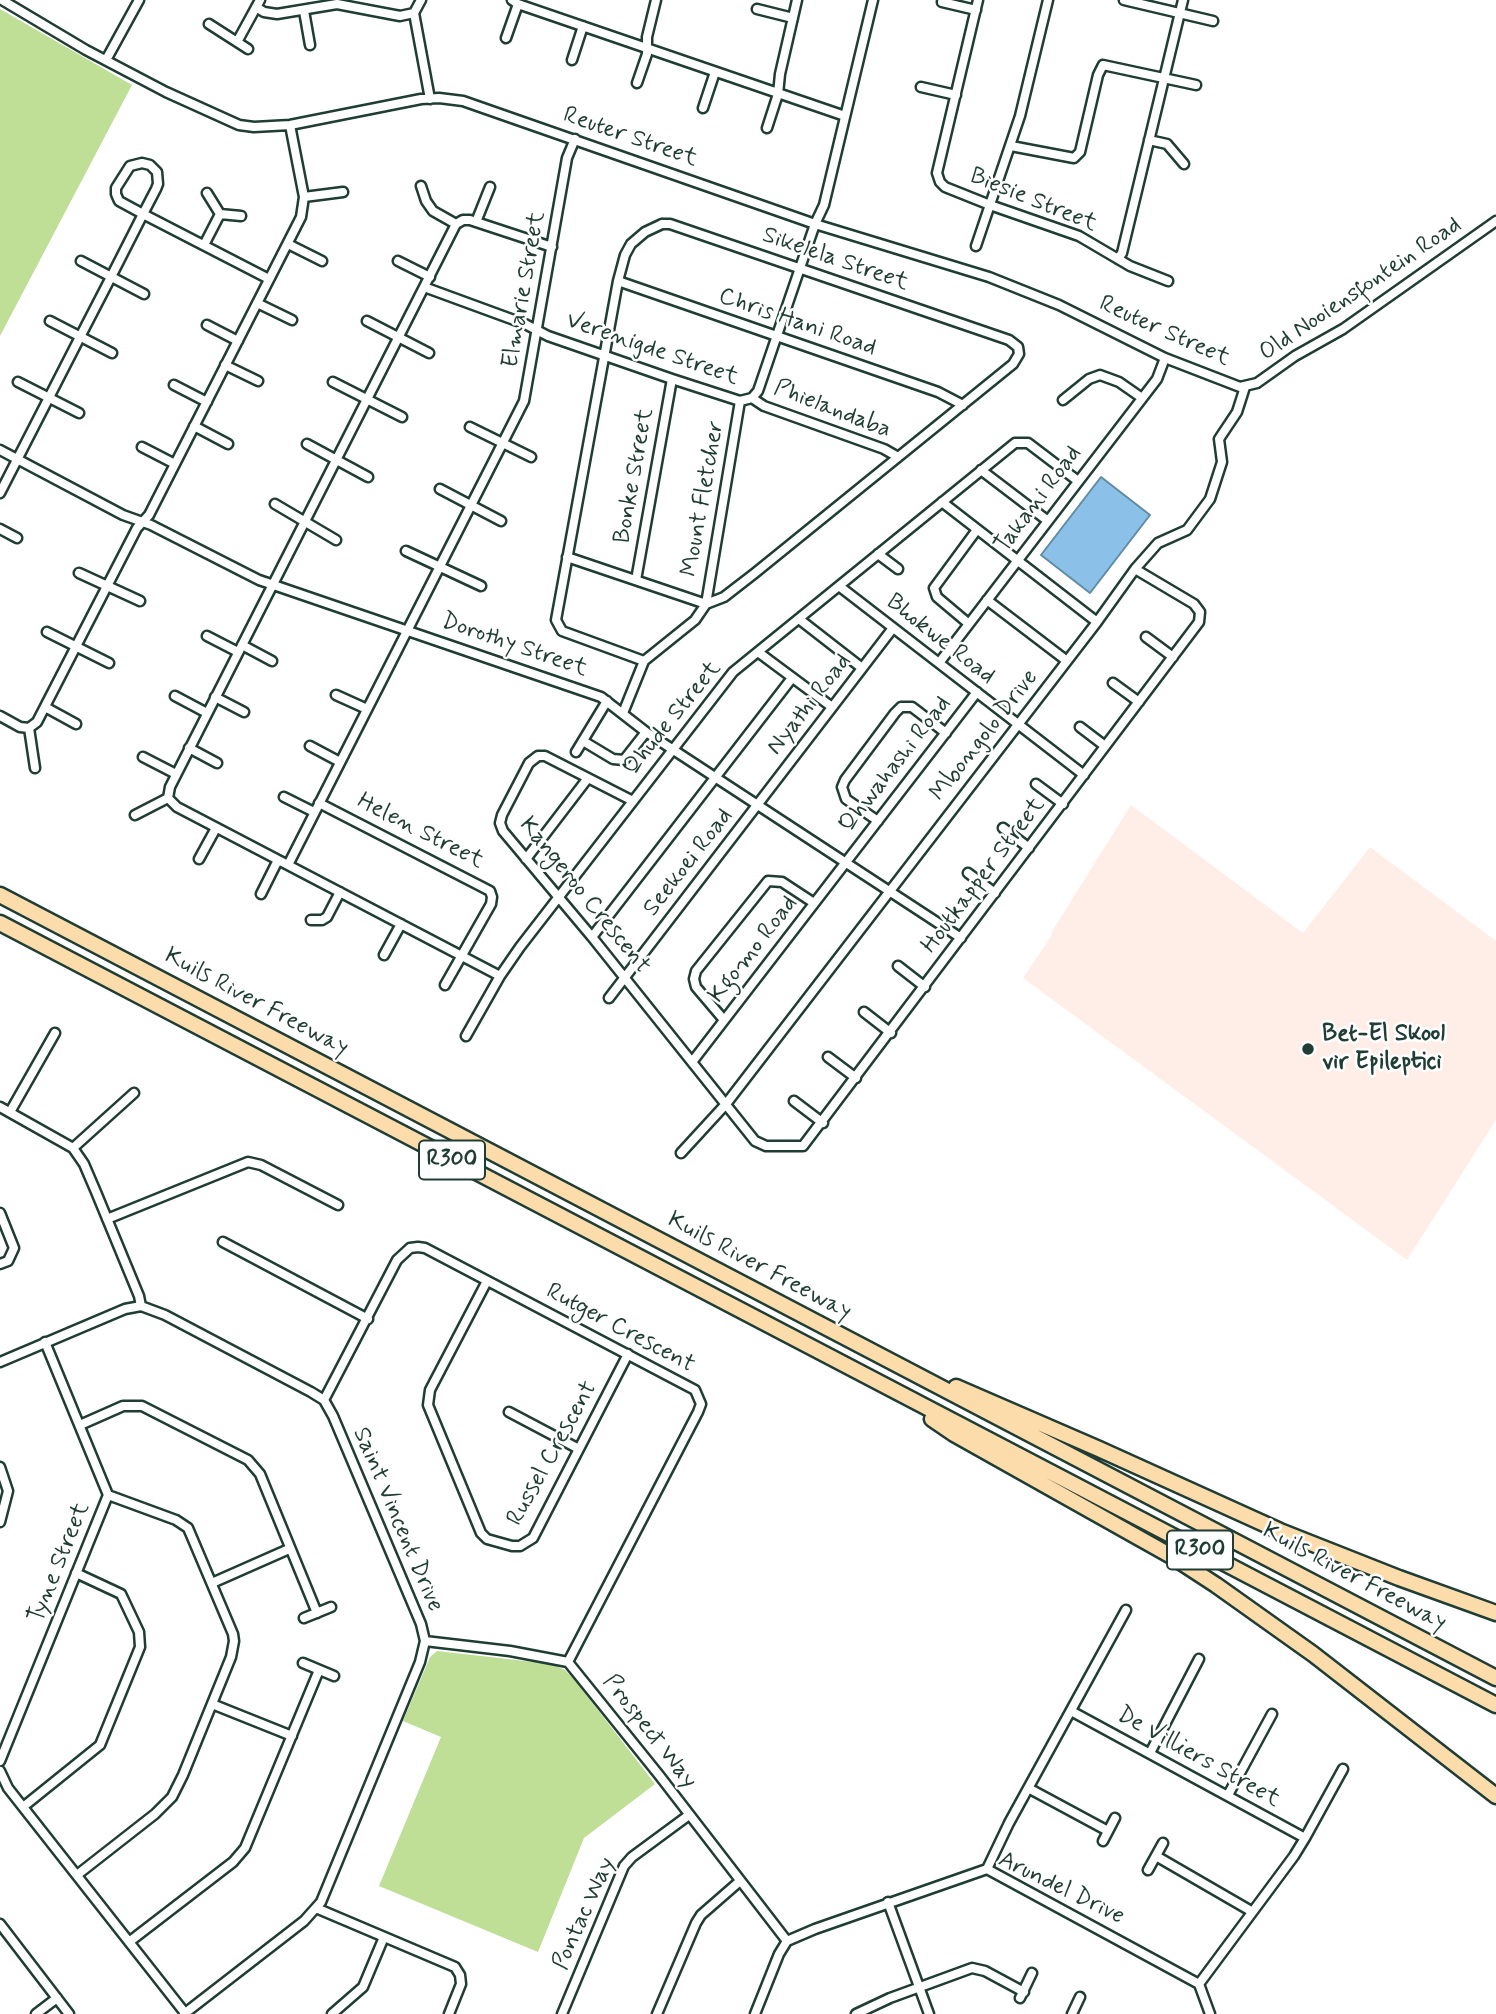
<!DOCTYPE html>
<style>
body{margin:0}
canvas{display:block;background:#fff}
</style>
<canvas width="1496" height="2014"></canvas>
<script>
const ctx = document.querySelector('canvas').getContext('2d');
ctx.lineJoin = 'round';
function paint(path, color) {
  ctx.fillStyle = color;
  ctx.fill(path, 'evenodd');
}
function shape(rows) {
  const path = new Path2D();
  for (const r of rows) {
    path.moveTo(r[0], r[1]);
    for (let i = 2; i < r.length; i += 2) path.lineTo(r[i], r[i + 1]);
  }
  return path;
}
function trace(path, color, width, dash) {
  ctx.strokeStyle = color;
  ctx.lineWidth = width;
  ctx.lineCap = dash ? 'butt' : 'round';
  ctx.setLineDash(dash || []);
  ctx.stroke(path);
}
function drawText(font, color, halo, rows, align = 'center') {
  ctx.font = font + ' Mynerve,sans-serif';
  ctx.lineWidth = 5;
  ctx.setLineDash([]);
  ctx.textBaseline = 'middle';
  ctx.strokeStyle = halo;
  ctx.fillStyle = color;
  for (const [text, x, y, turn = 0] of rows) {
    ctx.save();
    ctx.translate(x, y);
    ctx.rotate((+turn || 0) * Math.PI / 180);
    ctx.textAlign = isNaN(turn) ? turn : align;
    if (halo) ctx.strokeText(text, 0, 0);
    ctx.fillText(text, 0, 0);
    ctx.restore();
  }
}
const built = shape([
 [1131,805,1303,933,1370,847,1496,941,1496,1120,1407,1260,1023,978,1052,935,1051,933]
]);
const green = shape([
 [0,9,132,85,0,336],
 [437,1651,552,1664,565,1670,574,1679,655,1784,584,1838,538,1952,379,1886,441,1737,403,1721,430,1657]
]);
const water = shape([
 [1101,477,1150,515,1090,593,1041,555,1101,477]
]);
const street = shape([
 [2,0,86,50,166,92,239,125,254,127,290,125,421,99,439,98,463,101,815,224,989,277,1059,305,1165,358,1240,387,1257,383,1295,356,1343,329,1496,221],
 [421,0,414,13,430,99],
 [512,0,518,4,845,116],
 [978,0,937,173,940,182,945,187,990,205,1079,236,1130,266,1168,281],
 [1124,0,1213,21],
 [942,2,976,10],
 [256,7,264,12,277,14,337,4,400,16,414,13],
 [757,9,793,18],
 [304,11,310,45],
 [209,24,248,49],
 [506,38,518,4],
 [237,42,260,0],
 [106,60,139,0],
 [572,60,583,26],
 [637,83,647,54,647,37,656,0],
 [921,87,956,95],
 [703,108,715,72],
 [767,128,778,94,780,74,797,0],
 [1149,140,1167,144,1184,164],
 [1011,146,1074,158,1080,152,1098,75,1103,65,1196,85],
 [421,186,426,201,433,211,456,224],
 [304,197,343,192],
 [220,214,241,216],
 [476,222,490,187],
 [662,224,670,224,1009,340,1018,347,1019,354,1013,364,755,573,724,597,706,604,695,620,644,661,562,631,556,620,618,281,625,255,631,244,645,232,662,224],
 [288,244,322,261],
 [204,245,220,214,207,193],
 [976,246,1020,116,1048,0],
 [1118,259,1122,253,1183,0],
 [81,261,144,294],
 [398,261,430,277],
 [618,281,938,392,963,405],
 [424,287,525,324,548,336,672,379,740,401,752,398,758,391,815,224,824,205,873,0],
 [257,303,292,320],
 [50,321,112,353],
 [367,321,429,353],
 [207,325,238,341],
 [225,365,258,381],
 [18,382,79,413],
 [333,382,402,417],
 [174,385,207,402],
 [752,398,764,406,884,449,898,457],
 [1063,400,1089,379,1100,375,1119,382,1142,398],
 [194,426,228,444],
 [470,427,531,457],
 [307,444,368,477],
 [142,447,175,464],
 [0,450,123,515,151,525,259,580,601,697,646,732,961,938],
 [981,470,1048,521],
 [440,489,501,521],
 [0,493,80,337,111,277,143,214,156,189,158,184,157,172,150,165,142,163,130,166,116,188,116,194,119,201,143,214,269,279],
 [942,502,1097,622],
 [275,504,336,540],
 [0,529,17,538],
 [406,551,481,586],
 [878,554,898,569],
 [567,557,706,604,740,401],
 [79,573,140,601],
 [636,580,672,379],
 [839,586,1084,775],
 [987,600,1067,661],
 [799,619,862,668],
 [969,624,937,597,934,588,976,531],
 [47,632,109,663],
 [207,636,238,652],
 [1146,637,1173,657],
 [242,645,272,661],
 [758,652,832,707],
 [939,663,1157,379,1165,358],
 [1113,683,1139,702],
 [336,695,367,709],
 [175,696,207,713],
 [215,697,244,712],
 [45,707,76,724],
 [623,713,644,661],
 [0,716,20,727,29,728],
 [1080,727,1105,746],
 [583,741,613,759,624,760,646,732],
 [310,746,340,762],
 [189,748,217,763],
 [576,752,607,701],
 [143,757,176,774],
 [35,768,29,728,37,722,137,528,149,515,301,217,304,197,290,125],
 [1036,784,1063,804],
 [284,797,314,812],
 [168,798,177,807,500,976],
 [633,801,545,756,538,756,529,763,502,815,500,823,503,831,592,937,755,1141,766,1146,803,1146,1199,622,1200,612,1194,604,1135,569],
 [319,803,490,891,492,897,491,904,445,985],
 [135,815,168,798,170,787,456,224,463,220,470,220,552,247],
 [878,821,846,799,842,787,845,780,895,713,901,707,912,707,946,733],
 [1003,828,1029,848],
 [199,859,216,828],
 [526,859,588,778],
 [288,865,524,401,567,158,575,139],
 [968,873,995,893],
 [261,894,278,860],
 [311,920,322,920,327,917,340,892],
 [592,937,792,678],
 [384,955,401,924],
 [898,966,925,987],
 [609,998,893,628],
 [864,1012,891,1033],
 [724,1020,696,987,694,979,696,971,768,881,782,882,814,903],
 [466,1036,500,976,520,947,733,672,1015,443,1028,443,1078,481],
 [828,1057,856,1078],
 [692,1062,977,692],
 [794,1101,823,1123],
 [0,1107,73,1148,84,1164,96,1192,139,1296,141,1306],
 [10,1112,55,1033],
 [73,1148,134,1093],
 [681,1153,726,1104,1097,622,1135,569,1158,543,1187,530,1210,499,1222,462,1219,439,1237,412,1245,387],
 [0,1213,14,1248,8,1261,0,1264],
 [107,1219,248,1162,261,1165,338,1205],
 [223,1242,368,1319],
 [487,1281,430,1390,428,1405,481,1533,487,1539,512,1546,520,1546,533,1538,628,1354],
 [0,1362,125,1309,141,1306,165,1315,311,1392,324,1400,333,1416,421,1624,425,1641,420,1662,321,1902,304,1921,184,2014],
 [324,1400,397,1260,410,1248,418,1247,425,1248,695,1390,701,1404,698,1412,568,1662],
 [509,1412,579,1449],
 [80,1425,123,1406,142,1406,248,1460,260,1474,317,1613],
 [0,1467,8,1491,0,1522],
 [212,1583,289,1549],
 [304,1618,331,1607],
 [425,1641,510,1651,568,1662,659,1775,787,1941],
 [303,1663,334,1676],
 [212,1704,292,1736],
 [1071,1711,1305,1838,1294,1856,1199,1984],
 [1150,1753,1199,1659],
 [0,1761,108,1495,45,1342],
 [0,1771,8,1788,185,2013],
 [1030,1789,1108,1831],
 [1228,1795,1272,1714],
 [23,1807,100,1745,140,1647,139,1632,121,1594,76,1573],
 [1305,1838,1343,1769],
 [1103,1841,1115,1818],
 [1156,1856,1251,1911],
 [987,1869,1009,1823,1126,1610],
 [1148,1870,1163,1843],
 [77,1875,155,1814,172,1797,183,1775,231,1657,234,1641,233,1634,188,1528,176,1520,108,1495],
 [888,1902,929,2014],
 [316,1908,455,1967,460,1975,461,1984,449,2014],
 [0,1924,69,2014],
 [129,1942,233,1862,245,1848,319,1670],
 [1020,1998,1032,1973],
 [36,2014,57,1998],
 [332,2014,363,1987,384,1937],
 [562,2014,624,1866,632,1857,689,1815],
 [657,2014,696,1923,701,1915,740,1881],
 [755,2014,779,1954,787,1941,815,1929,987,1869,1199,1984,1210,2014],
 [856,2014,890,1998,972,1968,985,1971,1024,1992],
 [1072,2014,1080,1997]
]);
const highway = shape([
 [0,895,1496,1678],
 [0,923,1496,1705],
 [956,1387,1099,1449,1280,1531,1399,1578,1496,1613],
 [932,1419,954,1434,1173,1557,1216,1585,1313,1654,1496,1796]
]);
const markers = [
 [1308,1049,7,"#1f3d34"]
];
const shields = [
 [452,1160,66],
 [1200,1550,66]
];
const shieldNames = [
 ["R300",452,1160],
 ["R300",1200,1550]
];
const streetNames = [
 ["Reuter Street",630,138,19],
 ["Biesie Street",1033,201,22],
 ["Sikelela Street",835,260,19],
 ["Elmarie Street",525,290,-80],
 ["Old Nooiensfontein Road",1361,290,-34],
 ["Chris Hani Road",797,323,19],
 ["Reuter Street",1164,332,24],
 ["Verenigde Street",652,350,19],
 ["Phielandaba",832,410,21],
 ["Bonke Street",635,476,-80],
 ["Mount Fletcher",704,499,-80],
 ["Takani Road",1039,500,-53],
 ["Bhokwe Road",940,640,38],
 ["Dorothy Street",514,646,19],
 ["Nyathi Road",810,705,-52],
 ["Qhude Street",673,719,-51],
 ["Mbongolo Drive",985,736,-52],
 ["Qhwahashi Road",896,765,-52],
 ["Helen Street",420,832,27],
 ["Seekoei Road",689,863,-52],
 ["Houtkapper Street",984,876,-53],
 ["Kangeroo Crescent",584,896,51],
 ["Kgomo Road",754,950,-52],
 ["Kuils River Freeway",256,1003,28],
 ["Kuils River Freeway",759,1267,28],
 ["Rutger Crescent",620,1329,28],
 ["Russel Crescent",553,1454,-61],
 ["Saint Vincent Drive",397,1520,67],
 ["Tyne Street",60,1563,-68],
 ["Kuils River Freeway",1354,1578,28],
 ["Prospect Way",649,1732,52],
 ["De Villiers Street",1198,1758,29],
 ["Arundel Drive",1061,1889,26],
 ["Pontac Way",585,1914,-66]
];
const poiNames = [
 ["Bet-El Skool",1322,1035],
 ["vir Epileptici",1322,1063]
];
paint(built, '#ffeee8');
paint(green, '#bfde96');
paint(water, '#8bc1e9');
trace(water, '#608ca1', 2);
trace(street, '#1f3d34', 13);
trace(highway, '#1f3d34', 19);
trace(street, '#fff', 8);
trace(highway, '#fddcac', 14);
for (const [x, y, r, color] of markers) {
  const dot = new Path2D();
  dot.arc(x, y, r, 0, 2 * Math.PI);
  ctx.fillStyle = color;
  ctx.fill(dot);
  trace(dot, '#fff', 2.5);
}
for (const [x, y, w] of shields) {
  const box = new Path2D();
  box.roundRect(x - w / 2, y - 19.5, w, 39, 5);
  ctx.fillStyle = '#fff';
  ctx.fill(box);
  trace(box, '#1f3d34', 2);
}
drawText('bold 23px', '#1f3d34', null, shieldNames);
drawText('24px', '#1f3d34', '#fff', streetNames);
drawText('bold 24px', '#1f3d34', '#fff', poiNames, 'left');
</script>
